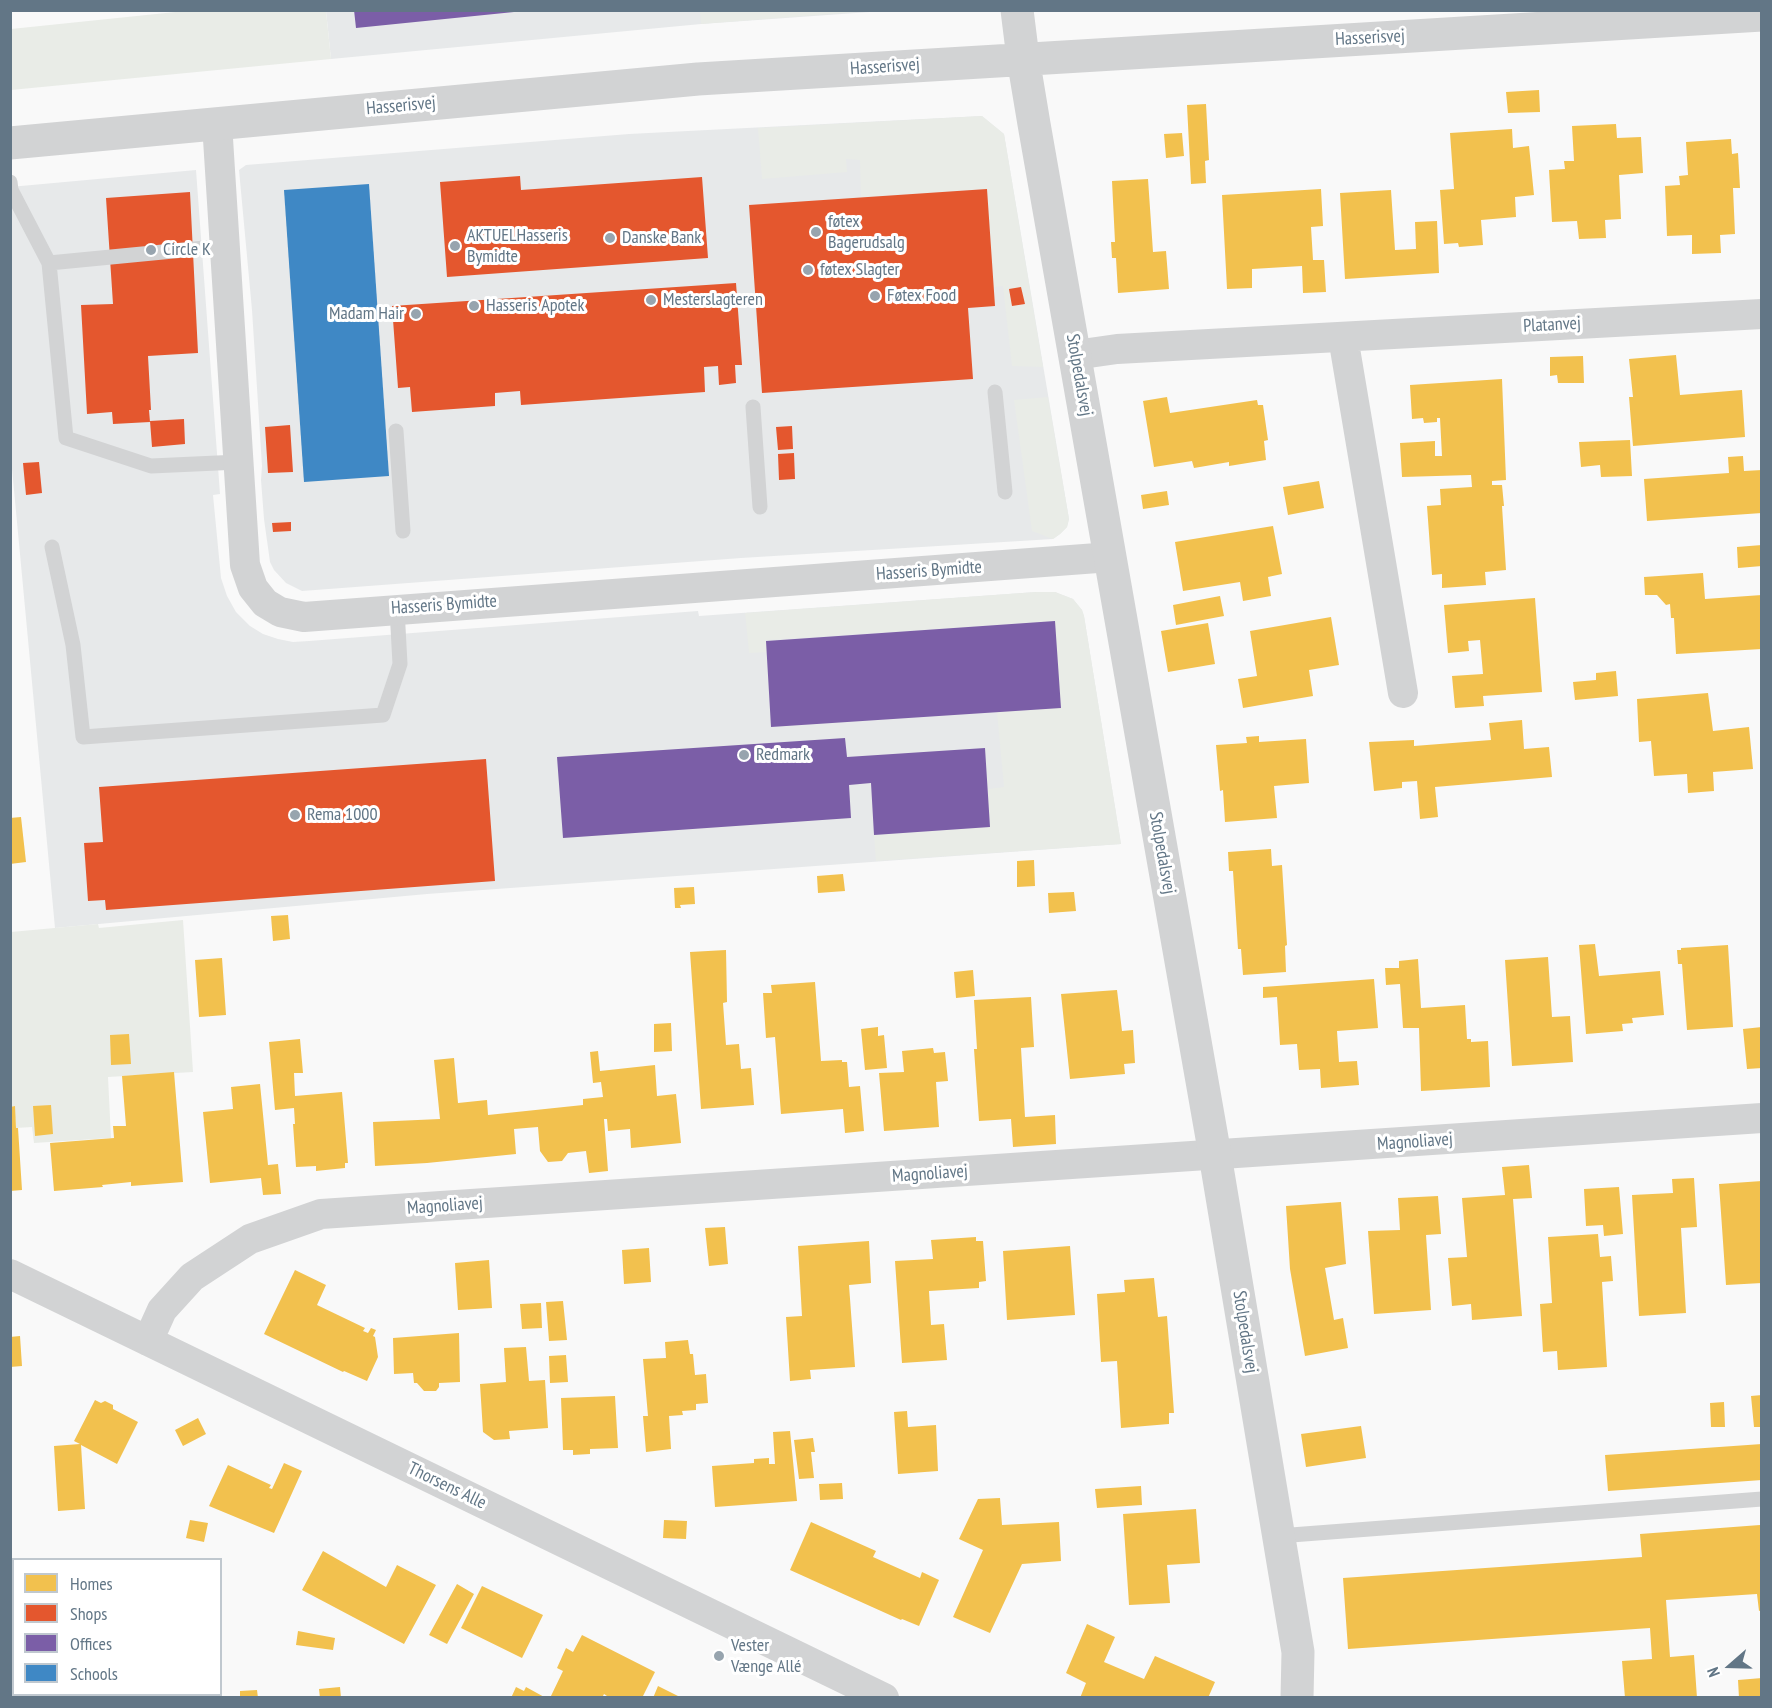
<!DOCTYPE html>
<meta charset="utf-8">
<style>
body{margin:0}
#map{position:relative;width:1772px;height:1708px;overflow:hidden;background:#f9f9f9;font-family:"PT Sans Narrow",sans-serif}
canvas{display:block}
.frame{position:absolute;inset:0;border:12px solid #627686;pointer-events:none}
.legend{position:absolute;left:12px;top:1558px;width:210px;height:138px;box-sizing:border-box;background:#fff;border:2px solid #c0c8cf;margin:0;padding:8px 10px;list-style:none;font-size:18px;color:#627686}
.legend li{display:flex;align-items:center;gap:12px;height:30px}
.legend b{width:30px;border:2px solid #c0c8cf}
.north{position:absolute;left:1700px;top:1636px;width:60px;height:60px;-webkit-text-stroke:4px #fff;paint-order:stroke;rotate:250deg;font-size:16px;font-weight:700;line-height:24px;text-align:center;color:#627686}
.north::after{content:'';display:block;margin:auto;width:21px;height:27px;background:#627686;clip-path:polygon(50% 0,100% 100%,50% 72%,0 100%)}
</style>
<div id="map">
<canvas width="1772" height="1708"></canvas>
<div class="frame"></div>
<ul class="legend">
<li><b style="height:16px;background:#f2c14e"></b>Homes</li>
<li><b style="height:16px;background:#e4572e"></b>Shops</li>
<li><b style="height:16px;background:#7b5ea7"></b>Offices</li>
<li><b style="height:16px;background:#3f88c5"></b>Schools</li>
</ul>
<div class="north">N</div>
</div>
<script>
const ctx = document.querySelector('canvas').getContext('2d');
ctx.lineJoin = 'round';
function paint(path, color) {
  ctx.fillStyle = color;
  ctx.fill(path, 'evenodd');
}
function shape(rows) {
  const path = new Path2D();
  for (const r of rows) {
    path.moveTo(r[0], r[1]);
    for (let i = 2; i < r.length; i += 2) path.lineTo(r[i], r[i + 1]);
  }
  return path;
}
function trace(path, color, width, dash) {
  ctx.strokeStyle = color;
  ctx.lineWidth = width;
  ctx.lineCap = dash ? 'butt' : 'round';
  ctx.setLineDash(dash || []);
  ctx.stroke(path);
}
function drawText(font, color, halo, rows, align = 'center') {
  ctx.font = font + ' "PT Sans Narrow",sans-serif';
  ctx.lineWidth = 6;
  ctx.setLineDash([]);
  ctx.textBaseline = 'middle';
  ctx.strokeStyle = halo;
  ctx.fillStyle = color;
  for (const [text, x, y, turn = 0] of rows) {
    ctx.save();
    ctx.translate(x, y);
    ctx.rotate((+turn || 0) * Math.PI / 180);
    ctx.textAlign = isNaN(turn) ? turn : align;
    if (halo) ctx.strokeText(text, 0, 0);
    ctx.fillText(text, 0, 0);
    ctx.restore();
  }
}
const built = shape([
 [326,11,884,11,701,24,331,59],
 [982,116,1004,134,1069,519,1067,527,1060,534,1053,539,741,558,302,591,286,583,274,570,270,562,264,519,261,480,262,466,252,310,239,170,246,165,629,134],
 [196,170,220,494,213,495,221,578,227,596,236,612,250,626,263,634,278,639,293,642,309,641,698,611,699,616,1036,592,1055,592,1073,599,1082,610,1084,616,1121,844,427,894,55,928,11,458,10,187]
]);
const green = shape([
 [185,11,326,11,331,59,11,90,11,29],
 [869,11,701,24,700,11,869,10],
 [982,116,1004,134,1043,367,1012,366,1003,286,994,287,987,189,861,197,860,160,846,159,847,172,762,179,758,128],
 [1048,397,1069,519,1067,527,1060,534,1053,539,1032,531,1014,400],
 [1036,592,1055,592,1073,599,1082,610,1084,616,1121,844,876,861,874,835,990,827,988,789,1004,787,997,712,1055,621,766,640,767,652,749,653,745,613],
 [183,920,193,1072,108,1077,111,1138,34,1143,32,1127,16,1128,14,1106,11,1107,11,932,98,924,99,928]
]);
const homes = shape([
 [1539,90,1540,112,1508,113,1506,92],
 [1206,104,1209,160,1205,161,1206,183,1191,184,1187,105],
 [1616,124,1617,138,1641,137,1643,173,1619,175,1621,219,1605,220,1606,238,1579,239,1577,221,1552,222,1549,170,1565,169,1564,161,1574,161,1572,126],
 [1512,129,1513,148,1529,146,1534,195,1515,197,1516,217,1481,220,1483,245,1459,247,1458,243,1444,244,1440,190,1454,189,1450,133],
 [1182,133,1184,156,1166,158,1164,134],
 [1731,139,1732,154,1738,153,1740,188,1733,188,1735,234,1720,235,1721,253,1692,254,1692,235,1667,236,1665,186,1680,185,1679,176,1688,175,1686,142],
 [1148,179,1153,252,1166,251,1169,289,1118,293,1116,258,1112,258,1111,242,1115,242,1112,181],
 [1321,189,1323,226,1311,227,1313,260,1324,260,1326,292,1303,293,1302,266,1252,269,1252,288,1227,289,1222,195],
 [1391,190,1395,250,1416,249,1415,222,1437,221,1439,273,1345,279,1340,193],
 [1676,355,1680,395,1742,390,1745,437,1633,446,1629,397,1633,397,1629,359],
 [1583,356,1584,383,1558,383,1557,375,1550,376,1550,357],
 [1502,379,1506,480,1492,481,1492,485,1502,485,1504,506,1502,506,1506,570,1485,572,1486,585,1442,588,1442,574,1432,575,1427,506,1441,505,1440,489,1472,487,1471,475,1402,477,1400,443,1435,441,1435,456,1442,456,1440,418,1437,418,1437,422,1424,423,1423,418,1412,419,1410,385],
 [1167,397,1170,413,1257,400,1258,405,1263,405,1268,440,1264,441,1266,460,1229,466,1229,462,1194,468,1192,461,1154,467,1143,401],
 [1630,440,1632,476,1601,477,1600,465,1581,467,1579,442],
 [1743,456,1744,471,1762,470,1762,513,1647,521,1644,479,1729,473,1728,457],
 [1319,481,1324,508,1288,515,1283,487],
 [1167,491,1169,505,1143,509,1141,495],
 [1273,526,1282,574,1268,577,1271,596,1243,601,1240,582,1183,591,1175,542],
 [1762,545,1762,566,1738,568,1737,547],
 [1703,573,1705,599,1762,595,1762,649,1676,654,1674,618,1671,618,1670,604,1666,605,1657,595,1645,595,1644,577],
 [1220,596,1224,616,1176,625,1173,605],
 [1535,598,1542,692,1483,696,1484,706,1455,708,1452,676,1483,674,1480,640,1468,641,1469,651,1448,653,1444,605],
 [1331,617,1339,665,1309,670,1313,696,1243,708,1238,679,1257,676,1250,631],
 [1208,623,1215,664,1168,672,1161,631],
 [1616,671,1618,696,1575,700,1573,682,1596,680,1596,673],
 [1708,693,1713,731,1749,727,1753,769,1713,772,1714,791,1688,793,1687,774,1654,776,1651,741,1639,742,1637,699],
 [1522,720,1524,749,1549,747,1552,777,1435,787,1438,817,1420,819,1417,781,1402,782,1402,788,1374,791,1369,742,1414,740,1414,746,1491,740,1489,723],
 [1259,736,1259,742,1306,739,1309,783,1274,786,1277,818,1225,822,1223,790,1220,791,1216,745,1247,743,1246,737],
 [21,817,26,862,10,864,10,818],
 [1271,849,1272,866,1282,865,1287,945,1285,946,1286,972,1243,975,1241,949,1238,949,1233,871,1229,871,1228,852],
 [1034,860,1035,886,1017,887,1017,861],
 [843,874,845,891,818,893,817,876],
 [694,887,695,904,680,905,681,908,675,908,674,888],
 [1074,892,1076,911,1049,913,1048,893],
 [288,915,290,939,273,941,271,916],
 [1595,944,1599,976,1660,971,1664,1015,1632,1018,1633,1023,1622,1024,1623,1031,1586,1034,1579,945],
 [1728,945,1733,1027,1687,1030,1682,964,1678,964,1677,950,1681,950,1681,948],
 [726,950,727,1002,723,1003,726,1045,739,1044,741,1069,751,1068,754,1105,701,1109,690,952],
 [1548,957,1552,1017,1570,1016,1573,1062,1512,1066,1505,960],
 [222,958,226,1015,199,1017,195,960],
 [1418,959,1421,1008,1465,1005,1467,1039,1471,1039,1471,1042,1488,1041,1490,1087,1421,1091,1419,1028,1403,1028,1400,984,1386,985,1385,968,1399,968,1399,961],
 [973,970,975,996,956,998,954,972],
 [1374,979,1378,1028,1337,1031,1339,1062,1357,1061,1359,1085,1321,1088,1320,1069,1299,1070,1297,1044,1280,1045,1277,997,1263,998,1263,987],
 [815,982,821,1061,842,1060,842,1062,847,1062,849,1087,860,1086,864,1131,845,1133,843,1109,781,1114,775,1037,766,1038,763,993,772,993,771,985],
 [1117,990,1122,1031,1133,1030,1135,1063,1124,1064,1125,1074,1070,1079,1061,994],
 [1031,997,1034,1047,1021,1048,1025,1117,1055,1115,1056,1144,1013,1147,1011,1119,979,1121,974,1049,977,1049,974,1000],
 [671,1023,672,1051,654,1052,654,1024],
 [878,1027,878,1036,884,1035,887,1068,865,1070,861,1029],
 [1762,1027,1762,1068,1747,1069,1743,1029],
 [129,1034,131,1064,111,1065,110,1035],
 [300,1039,303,1073,294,1073,295,1096,342,1092,348,1163,345,1163,345,1168,316,1171,316,1166,296,1167,293,1124,295,1124,294,1108,275,1110,269,1042],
 [933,1048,934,1053,945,1052,948,1081,936,1082,939,1127,884,1131,879,1073,904,1072,902,1051],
 [598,1051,600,1071,655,1065,657,1096,676,1094,681,1143,631,1148,630,1129,608,1131,607,1119,604,1119,608,1171,589,1173,586,1151,568,1153,562,1161,548,1162,540,1151,538,1127,514,1129,516,1154,427,1163,375,1166,373,1122,440,1119,434,1060,454,1058,458,1103,487,1100,488,1115,583,1105,583,1099,603,1097,601,1082,593,1083,590,1052],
 [174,1072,183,1182,131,1186,131,1182,102,1185,103,1187,54,1191,50,1143,114,1138,113,1126,126,1126,122,1076],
 [260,1084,268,1165,278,1164,281,1194,263,1195,261,1178,210,1183,203,1112,233,1109,231,1087],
 [51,1105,53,1134,35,1136,33,1106],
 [15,1106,16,1128,18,1128,22,1190,10,1191,10,1107],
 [1529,1165,1532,1198,1513,1199,1522,1316,1472,1320,1471,1304,1452,1306,1448,1258,1467,1257,1462,1198,1505,1195,1502,1167],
 [1694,1178,1697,1227,1681,1228,1686,1313,1639,1316,1632,1195,1673,1193,1672,1179],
 [1762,1181,1762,1283,1726,1285,1719,1184],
 [1619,1187,1623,1234,1604,1236,1603,1225,1586,1226,1584,1189],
 [1438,1196,1441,1234,1426,1235,1431,1310,1374,1314,1368,1231,1400,1230,1398,1198],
 [1341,1202,1346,1264,1325,1268,1334,1320,1343,1318,1348,1348,1305,1356,1290,1269,1286,1206],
 [725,1227,728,1264,709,1266,705,1228],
 [1598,1234,1600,1257,1611,1256,1613,1281,1602,1282,1607,1367,1558,1370,1557,1351,1543,1352,1540,1304,1552,1303,1548,1237],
 [976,1237,976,1241,983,1241,986,1281,979,1282,979,1288,929,1291,931,1325,944,1324,947,1360,902,1363,895,1261,933,1259,931,1240],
 [869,1241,871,1283,849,1285,855,1367,810,1370,811,1379,790,1381,786,1317,802,1316,798,1246],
 [1070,1246,1075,1315,1007,1320,1003,1251],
 [649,1248,651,1282,624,1284,622,1250],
 [489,1260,492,1308,458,1310,455,1263],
 [295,1270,326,1285,317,1305,365,1328,363,1331,368,1333,371,1328,376,1330,373,1336,375,1337,378,1357,367,1381,344,1371,343,1372,264,1334],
 [1154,1278,1158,1317,1167,1316,1174,1413,1169,1413,1169,1424,1121,1428,1117,1361,1101,1362,1097,1294,1125,1292,1124,1280],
 [563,1301,567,1340,549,1341,546,1302],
 [541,1303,542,1328,522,1329,520,1304],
 [459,1333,460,1382,439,1383,439,1387,436,1391,424,1391,417,1383,414,1383,413,1373,394,1374,393,1338],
 [20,1336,22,1366,10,1367,10,1337],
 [688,1340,690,1354,693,1354,695,1375,706,1374,708,1403,696,1404,696,1410,682,1411,683,1415,669,1416,671,1449,646,1452,643,1416,648,1416,643,1359,666,1358,665,1342],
 [526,1347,529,1381,545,1380,548,1428,509,1431,510,1439,494,1440,483,1432,480,1384,506,1382,504,1348],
 [566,1355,568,1382,550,1383,549,1356],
 [1762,1395,1762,1427,1754,1427,1751,1396],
 [615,1396,618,1448,590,1449,590,1454,573,1455,573,1450,563,1450,561,1398],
 [95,1400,101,1403,105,1401,113,1405,113,1409,138,1422,117,1464,81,1445,85,1509,58,1511,54,1446,80,1444,74,1441],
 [1724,1402,1725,1427,1711,1427,1710,1403],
 [907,1411,908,1427,936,1425,938,1471,898,1474,894,1412],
 [198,1418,206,1434,183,1446,175,1430],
 [1361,1426,1366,1458,1306,1467,1301,1434],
 [790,1431,797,1501,715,1507,712,1466,754,1463,754,1459,769,1458,769,1464,775,1464,773,1432],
 [813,1438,815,1452,811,1452,814,1478,799,1479,794,1440],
 [1762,1444,1762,1480,1608,1491,1605,1455],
 [284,1463,302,1471,274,1533,209,1506,228,1465,271,1485,269,1488,272,1489],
 [842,1483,843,1499,820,1500,819,1484],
 [1141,1486,1142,1505,1097,1508,1095,1489],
 [1000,1498,1002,1525,1059,1522,1061,1561,1022,1564,990,1633,953,1617,983,1550,959,1539,978,1499],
 [1196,1509,1200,1563,1167,1565,1170,1603,1129,1605,1123,1514],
 [190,1520,208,1523,204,1542,186,1538],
 [664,1520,687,1521,686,1539,663,1538],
 [811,1522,876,1551,873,1557,920,1578,922,1572,939,1580,919,1626,902,1619,901,1620,790,1570],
 [1760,1525,1762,1610,1759,1611,1757,1594,1666,1600,1670,1657,1694,1655,1697,1698,1625,1698,1622,1661,1652,1659,1650,1628,1348,1649,1343,1578,1642,1557,1640,1534],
 [323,1551,386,1587,397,1565,436,1585,404,1644,302,1590],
 [457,1584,474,1594,447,1644,429,1635],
 [482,1586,543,1615,522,1658,461,1628],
 [1087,1624,1115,1637,1104,1662,1144,1679,1155,1656,1215,1682,1208,1698,1080,1698,1086,1683,1066,1673],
 [298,1631,335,1638,333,1650,296,1645],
 [582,1635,655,1672,642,1698,610,1698,604,1694,602,1698,550,1698,563,1671,557,1668,566,1648,573,1652],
 [10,1661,14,1661,14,1694,51,1694,52,1698,10,1698],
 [1762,1678,1762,1698,1739,1698,1738,1680],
 [658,1686,682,1698,653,1698],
 [340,1687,341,1698,320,1698,319,1689],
 [516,1687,524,1691,526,1687,546,1698,511,1698],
 [257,1690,258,1698,240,1698,240,1691],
 [75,1694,91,1694,91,1698,75,1698],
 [164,1694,202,1694,203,1698,165,1698]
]);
const shops = shape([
 [520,176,521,190,702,177,708,258,447,277,440,182],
 [987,189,995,306,968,308,973,379,762,393,749,205],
 [190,192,198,353,148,356,151,410,149,410,150,422,113,424,112,412,87,414,81,305,113,304,106,198],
 [736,283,742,365,735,365,736,383,719,385,718,366,704,367,705,392,521,405,520,391,495,393,495,406,412,412,410,387,398,388,392,306],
 [1021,287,1025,304,1012,306,1009,289],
 [184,419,185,444,152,447,150,421],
 [290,425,293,472,268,473,265,427],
 [792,426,793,449,778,450,776,427],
 [794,453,795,479,779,480,778,454],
 [39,462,42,493,26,495,23,463],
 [291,522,291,531,273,532,272,523],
 [486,759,495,881,106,910,105,900,88,901,84,843,103,842,99,787]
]);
const offices = shape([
 [354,10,514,10,514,12,356,28],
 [1055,621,1061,708,771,727,766,641],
 [845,738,847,757,985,748,990,827,874,835,871,783,849,785,851,818,563,838,557,757]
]);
const schools = shape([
 [369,184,389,476,304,482,284,190]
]);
const service = shape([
 [10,182,11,190,49,263,66,438,151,466,239,462],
 [49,263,225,246],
 [995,392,1005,492],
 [753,407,760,507],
 [396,431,403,531],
 [52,547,73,645,83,737,383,715,400,664,397,609],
 [1278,1536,1762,1499]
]);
const minor = shape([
 [217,123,245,565,253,588,265,603,280,612,304,617,1111,557],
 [1343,337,1403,693],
 [1075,355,1117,349,1762,314],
 [10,1274,884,1698],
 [148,1341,162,1310,192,1277,250,1239,321,1214,1762,1118]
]);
const tertiary = shape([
 [1017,10,1023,58,1034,124,1215,1155,1298,1652,1297,1698],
 [10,143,698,79,1762,15]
]);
const markers = [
 [816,232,6,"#97a4ae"],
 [610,238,6,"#97a4ae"],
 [455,246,6,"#97a4ae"],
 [151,250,6,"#97a4ae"],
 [808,270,6,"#97a4ae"],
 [875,296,6,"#97a4ae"],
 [651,300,6,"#97a4ae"],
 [474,306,6,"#97a4ae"],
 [416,314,6,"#97a4ae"],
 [744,755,6,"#97a4ae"],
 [295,815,6,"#97a4ae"],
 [719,1656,6,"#97a4ae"]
];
const streetNames = [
 ["Hasserisvej",1370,38,-3],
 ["Hasserisvej",885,67,-4],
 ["Hasserisvej",401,106,-5],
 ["Platanvej",1552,325,-3],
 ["Stolpedalsvej",1079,375,80],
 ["Hasseris Bymidte",929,571,-4],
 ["Hasseris Bymidte",444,605,-4],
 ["Stolpedalsvej",1162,853,80],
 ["Magnoliavej",1415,1142,-4],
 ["Magnoliavej",930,1174,-4],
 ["Magnoliavej",445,1206,-4],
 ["Stolpedalsvej",1245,1332,81],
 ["Thorsens Alle",447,1486,26]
];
const poiNames = [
 ["føtex",828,222],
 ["Bagerudsalg",828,243],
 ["AKTUELHasseris",467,236],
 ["Bymidte",467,257],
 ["Danske Bank",622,238],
 ["Circle K",163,250],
 ["føtex Slagter",820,270],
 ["Føtex Food",887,296],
 ["Mesterslagteren",663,300],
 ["Hasseris Apotek",486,306],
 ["Madam Hair",404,314,"right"],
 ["Redmark",756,755],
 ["Rema 1000",307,815],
 ["Vester",731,1646],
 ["Vænge Allé",731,1667]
];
paint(built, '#e7e9ea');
paint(green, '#e9ece7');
paint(homes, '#f2c14e');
paint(shops, '#e4572e');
paint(offices, '#7b5ea7');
paint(schools, '#3f88c5');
trace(service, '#d2d3d4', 15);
trace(minor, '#d2d3d4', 30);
trace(tertiary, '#d2d3d4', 33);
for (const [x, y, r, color] of markers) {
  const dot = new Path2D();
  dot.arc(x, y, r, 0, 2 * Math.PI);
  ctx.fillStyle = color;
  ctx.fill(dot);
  trace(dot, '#fff', 2);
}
drawText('18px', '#627686', '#fff', streetNames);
drawText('18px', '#627686', '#fff', poiNames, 'left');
</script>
